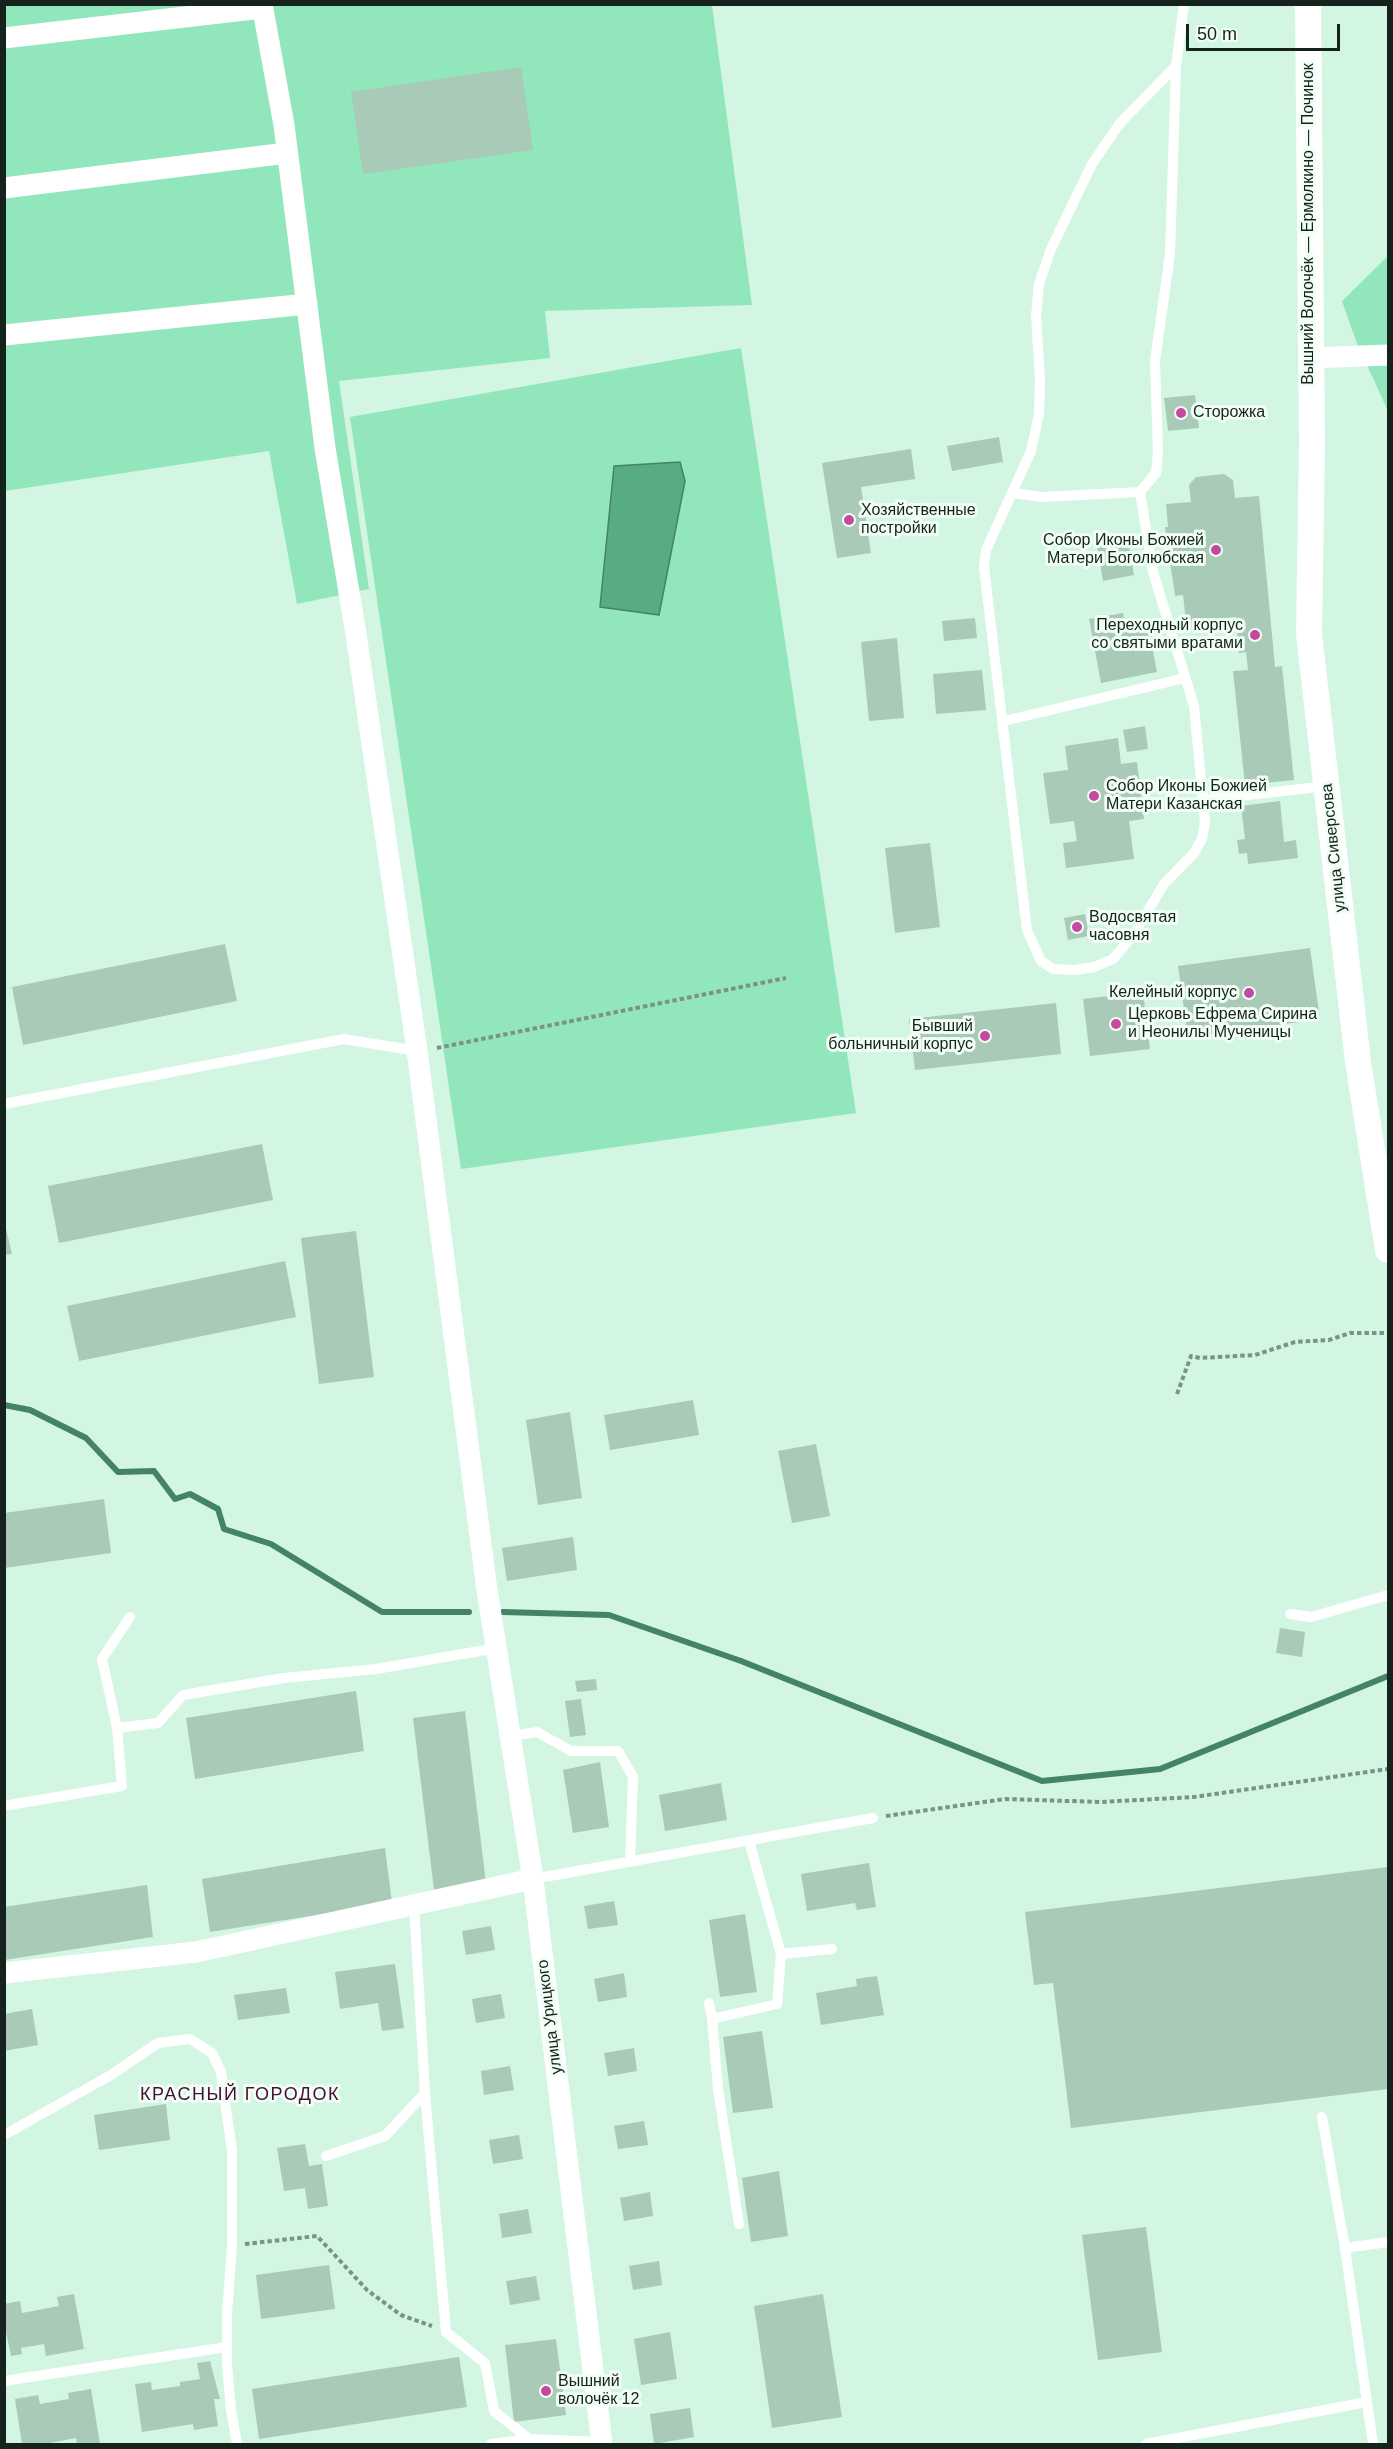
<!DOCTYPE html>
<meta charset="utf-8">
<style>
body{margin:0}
#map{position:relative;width:1393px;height:2449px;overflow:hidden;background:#d3f6e3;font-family:Arial,sans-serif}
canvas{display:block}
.frame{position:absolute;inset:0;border:6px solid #16231c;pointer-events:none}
.scale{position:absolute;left:1186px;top:24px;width:154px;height:27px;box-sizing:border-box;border:3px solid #16231c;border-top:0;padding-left:8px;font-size:18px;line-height:21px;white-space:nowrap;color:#16231c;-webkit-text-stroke:4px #f0fef6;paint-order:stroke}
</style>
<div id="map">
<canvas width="1393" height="2449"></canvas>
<div class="frame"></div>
<div class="scale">50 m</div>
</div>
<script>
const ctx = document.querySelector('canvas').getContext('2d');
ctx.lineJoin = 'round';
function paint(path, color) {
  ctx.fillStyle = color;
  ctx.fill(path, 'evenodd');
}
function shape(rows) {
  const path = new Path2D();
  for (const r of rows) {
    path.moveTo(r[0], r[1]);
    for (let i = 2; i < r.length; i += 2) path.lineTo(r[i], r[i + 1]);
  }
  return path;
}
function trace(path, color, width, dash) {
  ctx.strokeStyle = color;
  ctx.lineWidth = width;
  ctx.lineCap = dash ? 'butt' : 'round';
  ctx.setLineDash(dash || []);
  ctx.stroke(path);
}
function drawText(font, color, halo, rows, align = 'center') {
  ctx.font = font + ' Arial,sans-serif';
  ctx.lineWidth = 6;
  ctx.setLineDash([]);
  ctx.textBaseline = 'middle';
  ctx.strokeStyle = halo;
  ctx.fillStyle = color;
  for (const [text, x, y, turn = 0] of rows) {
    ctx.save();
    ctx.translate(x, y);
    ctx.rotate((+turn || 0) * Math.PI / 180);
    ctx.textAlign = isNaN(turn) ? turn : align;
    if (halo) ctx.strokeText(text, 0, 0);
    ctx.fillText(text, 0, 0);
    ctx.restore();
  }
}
const green = shape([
 [5,5,712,5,752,305,545,311,550,358,339,381,369,589,297,604,269,451,5,491],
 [1388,256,1388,411,1356,341,1342,301],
 [741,348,856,1113,461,1169,350,417]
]);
const water = shape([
 [680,462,685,481,659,615,600,607,614,466,680,462]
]);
const stream = shape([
 [4,1405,30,1410,86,1438,118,1472,154,1471,175,1499,190,1494,218,1509,224,1529,271,1544,382,1612,469,1612],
 [503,1612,609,1615,741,1661,1042,1781,1160,1769,1388,1676]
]);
const building = shape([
 [521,67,533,150,363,174,351,92],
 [1195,395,1199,428,1168,431,1164,398],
 [999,437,1003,462,952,471,947,446],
 [911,449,915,479,861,487,871,553,837,558,822,463],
 [1224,474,1233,480,1235,498,1259,496,1275,667,1282,666,1294,780,1245,785,1233,671,1248,670,1246,652,1239,653,1236,617,1210,620,1211,628,1187,630,1183,595,1175,596,1165,527,1168,527,1166,504,1191,502,1189,485,1196,477],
 [1127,534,1134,575,1103,581,1096,540],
 [1123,613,1125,623,1147,619,1157,672,1101,683,1089,619],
 [975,618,977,638,944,641,942,621],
 [897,638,904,718,869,721,861,642],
 [982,670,986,710,936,714,933,674],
 [1145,726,1148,749,1127,752,1123,730],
 [1118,738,1121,764,1137,762,1144,819,1129,821,1134,859,1066,868,1063,843,1077,841,1074,821,1050,824,1043,773,1068,770,1065,746],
 [1280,801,1284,842,1296,840,1298,858,1248,864,1247,853,1239,854,1237,840,1245,839,1241,806],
 [930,843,940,927,895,933,885,848],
 [1085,914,1089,936,1068,940,1064,918],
 [225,944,237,1001,23,1045,12,987],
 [1310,948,1320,1019,1188,1038,1178,966],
 [1143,992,1150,1049,1090,1056,1083,999],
 [1056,1003,1061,1054,915,1070,909,1019],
 [262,1144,273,1200,59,1243,48,1186],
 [4,1220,12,1254,4,1255],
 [356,1231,374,1377,319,1384,301,1238],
 [285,1261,296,1317,79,1361,67,1306],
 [693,1400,699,1435,610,1450,604,1415],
 [570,1412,582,1498,538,1505,526,1420],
 [816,1444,830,1516,792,1523,778,1451],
 [104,1499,111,1553,4,1568,4,1513],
 [573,1537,577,1570,507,1581,502,1548],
 [1280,1628,1305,1632,1302,1657,1276,1653],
 [596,1679,597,1690,577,1692,575,1681],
 [356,1691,364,1751,195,1779,186,1718],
 [581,1699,586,1735,570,1737,565,1701],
 [465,1711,486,1883,434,1890,413,1718],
 [600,1762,609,1827,573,1833,563,1770],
 [721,1783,727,1820,665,1831,659,1795],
 [385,1848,392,1903,210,1932,202,1879],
 [869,1863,876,1907,857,1910,855,1903,807,1911,801,1874],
 [1388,1867,1388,2089,1071,2128,1053,1983,1034,1985,1025,1912],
 [147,1885,153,1937,4,1960,4,1907],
 [614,1901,618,1925,588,1929,584,1906],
 [745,1914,757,1992,720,1997,709,1920],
 [491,1926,495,1950,466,1955,462,1931],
 [395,1964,404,2028,382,2031,378,2003,340,2009,335,1972],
 [624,1973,627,1997,598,2002,594,1979],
 [877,1976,884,2015,821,2025,816,1993,857,1986,856,1979],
 [286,1988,290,2013,238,2020,234,1995],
 [501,1994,505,2018,476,2023,472,1999],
 [32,2009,38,2045,4,2051,4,2014],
 [762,2031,773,2108,733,2113,723,2037],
 [634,2048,637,2071,608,2076,604,2053],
 [510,2066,514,2090,484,2095,481,2071],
 [166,2104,170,2140,99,2150,94,2115],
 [644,2121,648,2145,618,2149,614,2126],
 [519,2135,523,2159,493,2164,489,2140],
 [305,2144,309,2166,322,2164,328,2206,308,2209,305,2188,284,2191,277,2148],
 [779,2171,788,2236,751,2242,742,2178],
 [650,2192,653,2216,624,2221,620,2198],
 [528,2209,532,2233,502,2238,499,2214],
 [1146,2227,1162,2352,1098,2360,1082,2235],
 [659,2261,662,2285,633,2290,629,2266],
 [329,2265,335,2309,261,2319,256,2275],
 [536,2276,540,2300,510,2305,506,2281],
 [74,2294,84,2349,46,2356,44,2344,21,2348,22,2354,11,2356,4,2322,4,2304,20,2301,22,2313,59,2306,57,2297],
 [823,2294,842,2417,772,2428,754,2306],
 [670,2332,677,2379,641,2385,634,2339],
 [556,2339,566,2415,514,2422,505,2345],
 [459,2357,467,2407,259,2439,252,2389],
 [210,2361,220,2399,214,2399,218,2426,194,2430,193,2424,142,2432,135,2384,151,2382,152,2390,180,2386,180,2382,200,2379,197,2363],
 [91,2389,100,2444,77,2444,76,2438,44,2444,22,2444,15,2399,38,2395,40,2404,69,2399,68,2393],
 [690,2408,694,2437,654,2444,650,2414]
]);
const path = shape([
 [437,1048,786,978],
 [1177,1394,1191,1356,1200,1358,1255,1355,1295,1342,1329,1340,1350,1333,1388,1333],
 [886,1816,1005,1799,1100,1802,1194,1797,1388,1769],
 [245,2244,317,2236,367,2290,401,2315,432,2326]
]);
const service = shape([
 [1140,492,1153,572,1194,706,1205,823,1202,839,1194,853,1164,884,1134,934,1113,959,1094,967,1075,970,1053,969,1041,961,1027,930,984,567,986,550,1031,451,1039,414,1040,380,1036,316,1039,284,1051,249,1092,164,1120,123,1176,66,1184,4],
 [1012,493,1042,497,1140,492,1156,473,1158,452,1155,361,1170,254,1176,66],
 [1004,721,1185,678],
 [1204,800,1327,786],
 [4,1104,344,1039,417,1051],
 [1290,1614,1311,1617,1388,1595],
 [130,1617,102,1659,117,1728,158,1723,183,1695,284,1678,376,1669,497,1648],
 [510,1736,537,1732,571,1751,618,1751,633,1777,630,1862],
 [9,1805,122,1786,117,1728],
 [749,1841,781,1954,832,1949],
 [533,1879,873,1818],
 [414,1905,425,2093,446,2332,485,2363,494,2411,529,2439,602,2442],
 [709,2003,712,2019,777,2004,781,1954],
 [712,2019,718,2089,739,2224],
 [1322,2117,1345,2248],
 [4,2135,111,2075,158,2043,190,2039,212,2053,221,2072,232,2151,232,2245,227,2315,227,2364,231,2410,237,2444],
 [326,2156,385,2136,425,2093],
 [4,2381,227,2347],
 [491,2444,529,2439],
 [1146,2444,1367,2402],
 [1373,2444,1345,2248,1388,2242]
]);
const minor = shape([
 [262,4,284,125,325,448,356,634,417,1051,487,1590,533,1879,602,2444],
 [4,38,262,8],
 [4,188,287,153],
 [4,335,307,304],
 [1310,358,1388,355],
 [4,1973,196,1952,533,1879]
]);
const tertiary = shape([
 [1308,4,1312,443,1309,634,1358,1062,1388,1250]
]);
const markers = [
 [1181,413,6,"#c34a9e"],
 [849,520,6,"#c34a9e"],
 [1216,550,6,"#c34a9e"],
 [1255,635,6,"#c34a9e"],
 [1094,796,6,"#c34a9e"],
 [1077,927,6,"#c34a9e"],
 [1249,993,6,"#c34a9e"],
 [1116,1024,6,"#c34a9e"],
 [985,1036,6,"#c34a9e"],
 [546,2391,6,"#c34a9e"]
];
const streetNames = [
 ["Вышний Волочёк — Ермолкино — Починок",1309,224,-90],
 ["улица Сиверсова",1334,848,-96],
 ["улица Урицкого",550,2017,-97]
];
const poiNames = [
 ["Сторожка",1193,413],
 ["Хозяйственные",861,511],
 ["постройки",861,529],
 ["Собор Иконы Божией",1204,541,"right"],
 ["Матери Боголюбская",1204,559,"right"],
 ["Переходный корпус",1243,626,"right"],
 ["со святыми вратами",1243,644,"right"],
 ["Собор Иконы Божией",1106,787],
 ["Матери Казанская",1106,805],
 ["Водосвятая",1089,918],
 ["часовня",1089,936],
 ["Келейный корпус",1237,993,"right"],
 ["Церковь Ефрема Сирина",1128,1015],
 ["и Неонилы Мученицы",1128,1033],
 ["Бывший",973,1027,"right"],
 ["больничный корпус",973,1045,"right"],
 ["Вышний",558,2382],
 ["волочёк 12",558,2400]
];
const neighbourhoodNames = [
 ["КРАСНЫЙ ГОРОДОК",240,2095]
];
paint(green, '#92e6bb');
paint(water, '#58ac84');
trace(water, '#448365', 1.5);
trace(stream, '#448365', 6);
paint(building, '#a8cab7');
trace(path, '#7a9386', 4, [4.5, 3]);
trace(service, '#fff', 10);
trace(minor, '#fff', 21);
trace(tertiary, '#fff', 26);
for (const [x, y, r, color] of markers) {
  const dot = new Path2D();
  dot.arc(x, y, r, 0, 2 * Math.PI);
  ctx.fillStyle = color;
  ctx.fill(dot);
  trace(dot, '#f0fef6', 2);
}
drawText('16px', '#16231c', '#f0fef6', streetNames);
drawText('16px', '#16231c', '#f0fef6', poiNames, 'left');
ctx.letterSpacing = '1.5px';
drawText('18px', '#480e38', '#f0fef6', neighbourhoodNames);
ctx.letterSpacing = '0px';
</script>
